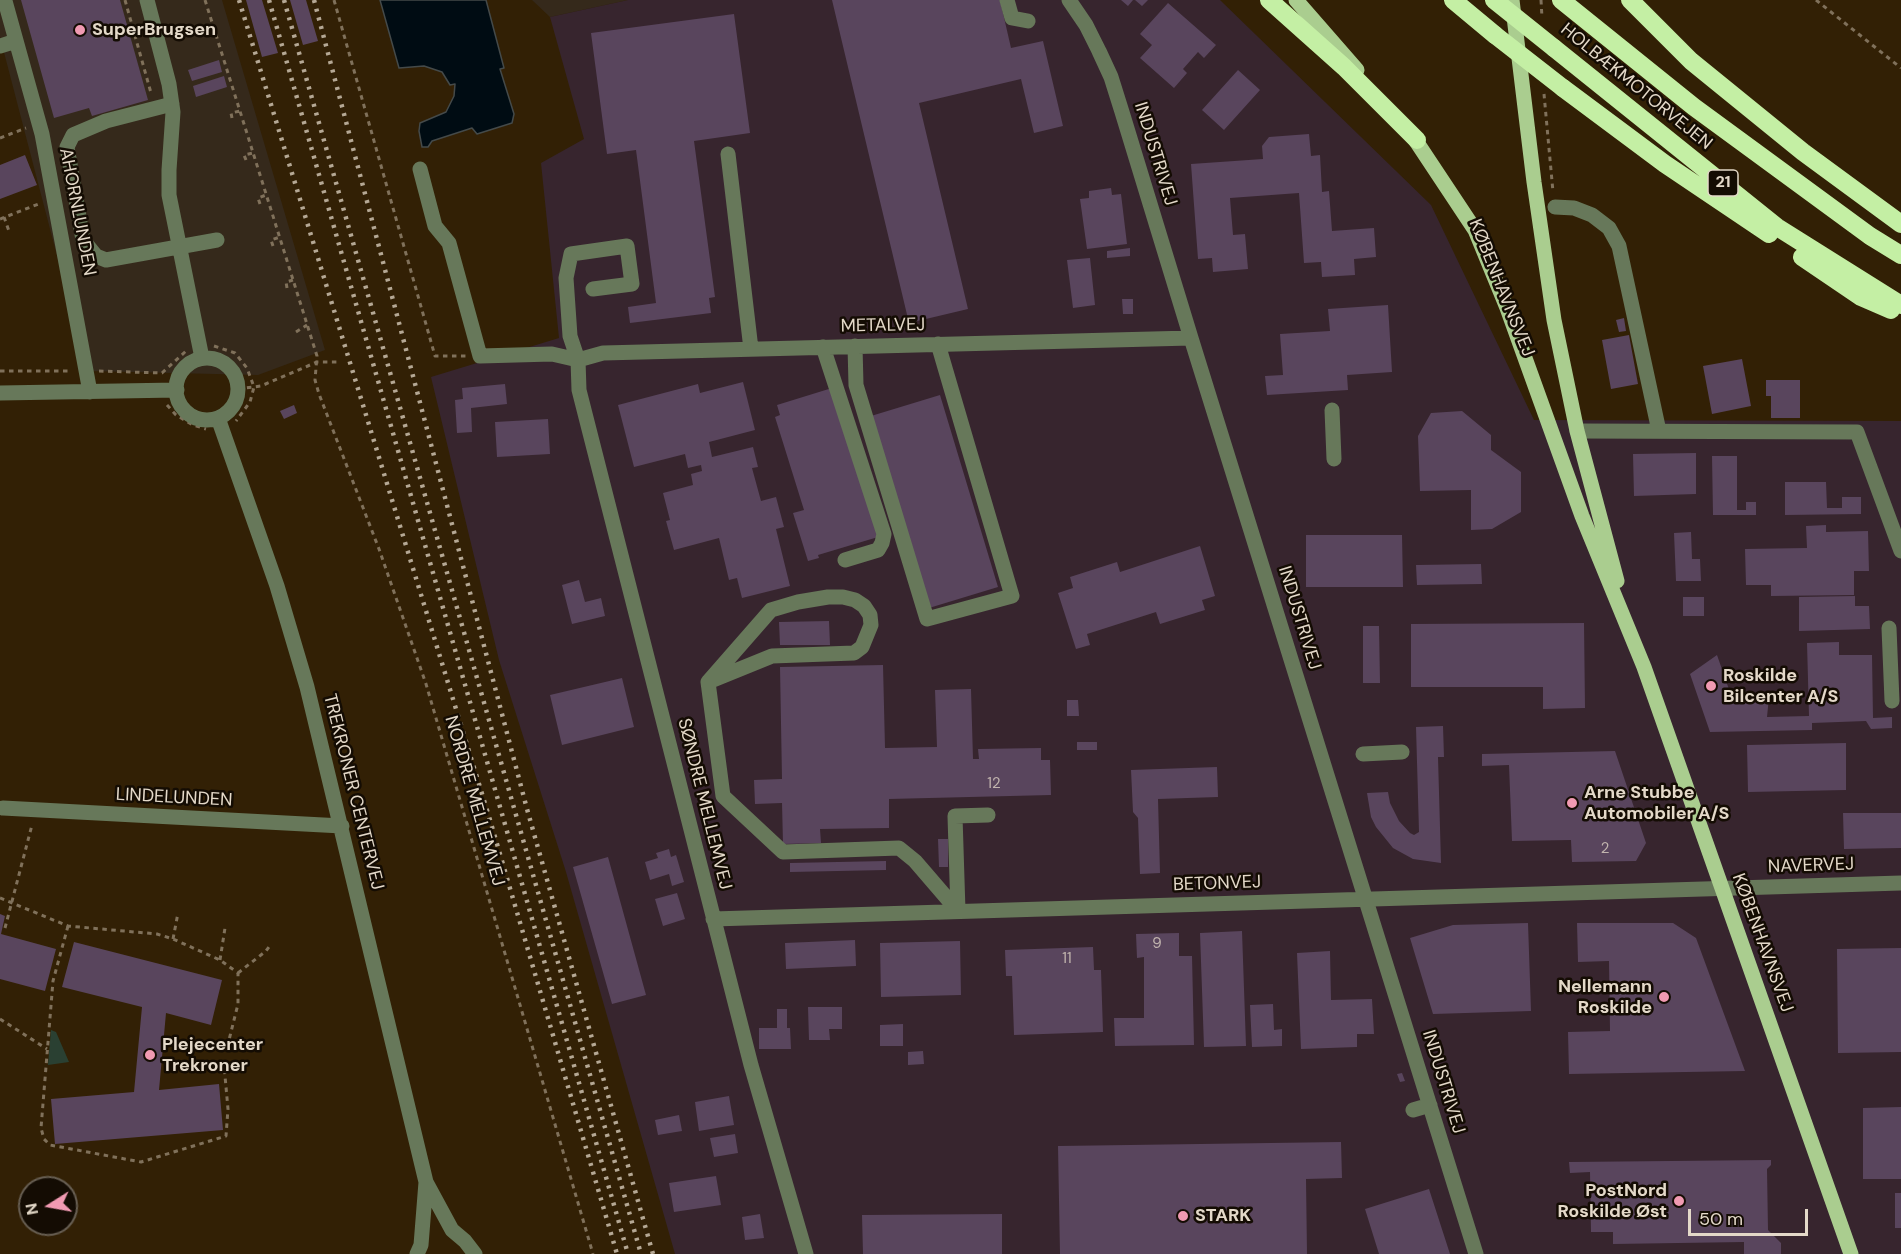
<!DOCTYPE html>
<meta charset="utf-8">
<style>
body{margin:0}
#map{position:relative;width:1901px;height:1254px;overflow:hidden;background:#322005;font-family:"DM Sans",sans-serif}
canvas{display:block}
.north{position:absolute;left:18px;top:1176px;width:60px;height:60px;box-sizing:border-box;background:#140c03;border:2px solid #675e52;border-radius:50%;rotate:259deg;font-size:16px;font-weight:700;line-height:24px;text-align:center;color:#e4d9c9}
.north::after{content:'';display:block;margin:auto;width:21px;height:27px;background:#f19ab2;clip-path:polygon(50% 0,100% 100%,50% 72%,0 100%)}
.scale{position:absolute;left:1688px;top:1209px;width:120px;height:27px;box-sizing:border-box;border:3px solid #e4d9c9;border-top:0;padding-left:8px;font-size:18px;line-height:21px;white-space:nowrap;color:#e4d9c9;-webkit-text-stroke:4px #140c03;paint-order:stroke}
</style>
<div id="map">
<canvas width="1901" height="1254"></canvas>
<div class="north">N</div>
<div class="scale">50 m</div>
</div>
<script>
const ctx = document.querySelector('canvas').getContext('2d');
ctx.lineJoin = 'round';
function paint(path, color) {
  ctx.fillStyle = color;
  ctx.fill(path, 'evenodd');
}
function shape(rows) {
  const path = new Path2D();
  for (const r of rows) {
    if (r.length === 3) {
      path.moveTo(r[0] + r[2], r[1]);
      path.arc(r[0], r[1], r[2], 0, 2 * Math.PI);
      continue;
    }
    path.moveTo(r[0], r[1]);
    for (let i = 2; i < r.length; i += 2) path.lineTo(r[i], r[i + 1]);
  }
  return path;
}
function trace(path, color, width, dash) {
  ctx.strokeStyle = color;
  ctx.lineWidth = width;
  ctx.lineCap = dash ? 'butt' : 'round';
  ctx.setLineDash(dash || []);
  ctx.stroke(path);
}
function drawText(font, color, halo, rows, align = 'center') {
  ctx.font = font + ' "DM Sans",sans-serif';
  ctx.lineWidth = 5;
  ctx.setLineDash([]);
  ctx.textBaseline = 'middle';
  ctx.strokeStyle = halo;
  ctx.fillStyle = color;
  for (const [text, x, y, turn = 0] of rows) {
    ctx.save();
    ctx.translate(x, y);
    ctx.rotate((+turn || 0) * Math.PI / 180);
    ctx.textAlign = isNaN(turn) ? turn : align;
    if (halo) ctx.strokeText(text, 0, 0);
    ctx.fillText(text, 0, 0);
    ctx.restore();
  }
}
const commercial = shape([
 [0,0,222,0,325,350,258,375,87,371,0,37],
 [532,0,628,0,550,17]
]);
const industrial = shape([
 [628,0,1220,0,1431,205,1534,420,1901,421,1901,1254,675,1254,566,872,499,660,431,377,559,338,541,163,584,139,550,17]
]);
const green = shape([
 [51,1030,56,1032,69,1062,48,1065]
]);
const water = shape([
 [380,0,486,0,504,68,500,69,514,114,512,123,477,134,472,128,432,141,428,147,422,147,419,131,420,123,446,112,454,96,455,84,450,85,442,72,424,66,399,68,380,0]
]);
const building = shape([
 [21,0,120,0,148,100,92,116,89,108,54,118],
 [246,0,262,0,278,53,262,57],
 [290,0,306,0,318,41,303,45],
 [832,0,1000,0,1011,48,1043,41,1063,126,1034,133,1021,79,919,103,968,309,909,323],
 [1121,0,1133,0,1128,6],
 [1135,0,1148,0,1142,6],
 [1168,3,1216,45,1204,58,1198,52,1183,69,1187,73,1174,88,1140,58,1152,45,1140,34],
 [734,14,750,133,694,141,715,297,709,298,711,313,630,323,628,307,656,303,636,150,607,154,591,33],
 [219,60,222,72,192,81,188,70],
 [1238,70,1260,90,1224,130,1202,110],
 [224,76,227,87,196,97,193,86],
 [1309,134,1311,156,1320,155,1322,192,1329,191,1332,231,1374,228,1376,257,1354,259,1355,275,1322,277,1321,262,1304,263,1299,193,1230,198,1233,235,1245,234,1248,269,1213,272,1212,258,1198,259,1191,164,1263,159,1262,146,1269,137],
 [25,155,37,185,0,199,0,165],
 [1111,188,1112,195,1121,194,1127,244,1087,249,1080,199,1089,198,1089,191],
 [1130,248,1130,256,1107,258,1107,251],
 [1090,258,1095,305,1073,308,1067,260],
 [1122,299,1133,299,1133,314,1123,314],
 [1388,305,1392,372,1347,375,1348,390,1267,395,1265,376,1283,375,1280,334,1330,331,1328,309],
 [1624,318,1626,331,1619,332,1616,320],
 [1629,335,1638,384,1611,389,1602,340],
 [1742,359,1751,406,1712,414,1703,366],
 [1766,380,1800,380,1800,418,1771,418,1771,396,1766,396],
 [743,382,755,430,709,442,712,457,753,447,758,467,752,468,761,501,776,497,784,527,776,529,790,586,742,598,737,578,729,580,719,538,674,550,666,521,670,520,663,493,693,485,691,474,702,471,701,465,688,468,685,454,634,467,618,405,698,384,700,393],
 [505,384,507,404,471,408,472,432,457,433,455,400,463,399,462,388],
 [832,388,878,537,818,555,819,558,808,561,793,513,804,510,775,417,780,415,777,405],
 [940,395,998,587,929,608,871,416],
 [294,405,297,413,284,419,280,411],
 [1462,411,1491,435,1491,450,1521,472,1521,512,1492,529,1471,530,1471,490,1420,491,1418,436,1431,413],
 [548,419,550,454,497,457,495,422],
 [1696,453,1696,494,1634,496,1633,454],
 [1712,456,1737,456,1737,510,1746,510,1746,502,1756,502,1756,515,1713,515],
 [1785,482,1826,482,1827,508,1842,508,1842,497,1861,497,1861,514,1785,515],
 [1826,525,1826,532,1868,531,1869,571,1854,571,1854,595,1771,596,1771,585,1746,585,1745,549,1807,548,1806,526],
 [1691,532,1692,559,1700,559,1701,581,1676,581,1674,533],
 [1306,535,1402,535,1403,587,1306,587],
 [1200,546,1215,596,1202,600,1205,610,1160,624,1156,612,1087,634,1090,645,1076,649,1058,593,1073,588,1070,577,1117,562,1120,572],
 [1481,564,1482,584,1417,585,1416,565],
 [579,580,585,602,601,598,605,616,572,624,562,585],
 [1855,596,1855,606,1869,606,1870,629,1799,631,1799,597],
 [1683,597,1704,597,1704,616,1683,616],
 [829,621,830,645,780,645,779,622],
 [1584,623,1585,708,1543,709,1543,687,1411,687,1411,624],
 [1363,626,1379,626,1380,683,1363,683],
 [1839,642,1839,655,1872,655,1873,718,1892,717,1892,728,1871,729,1866,721,1812,723,1812,730,1710,732,1690,674,1717,655,1732,698,1769,697,1767,717,1809,716,1807,643],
 [883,665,885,748,937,747,935,690,971,689,973,759,979,759,978,749,1041,748,1041,760,1050,760,1051,795,889,799,889,828,820,829,821,843,783,844,782,803,755,804,754,780,782,779,780,667],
 [622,678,634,727,562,745,550,695],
 [1067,700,1078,700,1079,716,1067,716],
 [1443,726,1444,757,1438,757,1441,863,1413,859,1393,848,1376,827,1371,817,1367,793,1388,792,1390,803,1399,821,1410,833,1414,835,1419,832,1416,727],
 [1077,742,1097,742,1097,750,1077,750],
 [1846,743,1846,790,1748,792,1747,745],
 [1615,751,1646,843,1636,861,1572,862,1571,840,1512,841,1509,765,1482,766,1482,754],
 [1217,767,1218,797,1158,799,1160,873,1140,874,1138,818,1133,812,1131,770],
 [1843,813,1901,813,1901,848,1844,849],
 [938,839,948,839,948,867,939,867],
 [669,849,671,857,676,855,684,882,672,886,669,874,650,880,645,862,658,858,656,853],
 [608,857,646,995,612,1004,573,867],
 [886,861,886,870,790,872,790,863],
 [677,893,685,919,663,926,655,899],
 [0,914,5,916,1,934,56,949,45,991,0,979],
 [1528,923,1531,1011,1433,1014,1410,938,1453,925],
 [1577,923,1673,923,1696,938,1745,1071,1569,1074,1568,1032,1610,1031,1609,961,1578,962],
 [1242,931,1246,1046,1204,1047,1200,933],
 [1179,933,1179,956,1192,956,1194,1045,1115,1046,1114,1018,1144,1018,1144,957,1137,958,1136,934],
 [855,940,856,966,786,969,785,943],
 [960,941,961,995,881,997,880,943],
 [74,942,222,980,211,1025,166,1013,159,1090,219,1084,223,1130,55,1144,51,1099,134,1092,142,1007,62,987],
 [1093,947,1094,970,1101,970,1103,1032,1014,1035,1012,976,1006,976,1005,950],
 [1901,948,1901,1052,1838,1053,1837,949],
 [1330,951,1331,1000,1372,999,1374,1034,1357,1034,1357,1047,1301,1049,1297,953],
 [1273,1004,1274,1030,1282,1029,1282,1046,1252,1047,1250,1005],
 [808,1007,842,1007,842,1029,829,1029,830,1040,809,1040],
 [777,1009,787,1009,787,1028,790,1028,791,1049,759,1049,759,1028,777,1028],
 [903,1024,903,1046,880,1046,880,1025],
 [923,1051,924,1064,908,1065,908,1052],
 [1402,1073,1405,1081,1400,1082,1397,1074],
 [729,1096,734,1125,699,1131,695,1102],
 [1901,1107,1901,1179,1863,1179,1863,1108],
 [679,1115,682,1131,658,1135,655,1120],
 [735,1134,738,1153,714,1157,710,1138],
 [1341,1142,1342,1178,1306,1179,1307,1254,1060,1254,1058,1146],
 [1771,1160,1771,1165,1767,1169,1768,1230,1781,1243,1781,1254,1744,1254,1744,1242,1613,1244,1613,1232,1591,1232,1590,1172,1570,1173,1569,1162],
 [716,1176,721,1205,674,1212,669,1183],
 [1429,1189,1450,1254,1379,1254,1365,1209],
 [1895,1193,1901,1193,1901,1228,1895,1228],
 [760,1214,764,1238,745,1240,742,1217],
 [1002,1214,1002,1254,863,1254,862,1215]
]);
const path = shape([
 [125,0,151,93],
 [205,0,317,356,315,380,319,394,379,549,426,684,593,1254],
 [334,0,435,356,466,356],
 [1541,0,1542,18],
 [1816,0,1901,68],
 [1544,94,1553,192],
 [232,118,231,113,240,111],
 [0,138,26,128],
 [246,160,244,155,253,153],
 [260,204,258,198,266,195],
 [4,217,10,234],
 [0,219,41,203],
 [273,246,271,240,280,237],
 [287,288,286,282,293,280],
 [296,332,307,325],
 [214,346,235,353,247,368,254,387,250,402,236,421],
 [0,371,72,371],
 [99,371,162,373,186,351],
 [238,389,261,386,317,362,340,362],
 [167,405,176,415,193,425,206,429],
 [0,898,68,926,157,934,173,939,220,960,238,973,238,1004,229,1040],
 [68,926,53,981,41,1128,44,1139,50,1145,141,1162,226,1136,228,1109,224,1065],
 [5,928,32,825],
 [173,939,178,913],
 [220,960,225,928],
 [238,973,266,951,271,944],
 [0,1019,47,1049]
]);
const minor = shape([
 [147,0,169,84,173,112,169,170,169,195,202,358],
 [1007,0,1012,18,1028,21],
 [1069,0,1086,25,1099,51,1111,77,1122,112,1191,338,1476,1254],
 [5,1,42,134,90,392],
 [0,46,16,41],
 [172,104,106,121,73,135,67,147,83,240,96,256,106,260,217,240],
 [728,154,751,349],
 [420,169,435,226,449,243,480,356,552,354,578,360],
 [1555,207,1574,208,1592,215,1609,228,1619,246,1659,431],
 [593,289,632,284,627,246,571,254,566,278,570,336,578,360,579,390,751,1065,806,1254],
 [855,346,856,385,927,619,1012,596,938,344],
 [823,347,884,534,882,543,878,550,845,560],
 [207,389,31],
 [578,360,603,353,1191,338],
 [0,393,177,390],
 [1332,410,1334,459],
 [218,418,277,586,307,687,426,1182,452,1230,465,1241,475,1254],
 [1577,431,1857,432,1901,551],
 [1889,628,1892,701],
 [708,682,772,656,854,653,862,647,871,625,870,615,864,606,855,600,843,597,828,597,798,602,771,610,708,682,723,796,783,852,899,848,915,861,958,911,955,816,988,815],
 [1363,754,1402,752],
 [3,808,342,826],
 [713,919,1901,883],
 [1413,1110,1430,1105],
 [417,1254,421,1245,426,1182]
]);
const major = shape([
 [1296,0,1357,70],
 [1512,0,1534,182,1554,320,1577,431,1617,581],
 [1410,132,1475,230,1507,308,1582,516,1644,667,1851,1254]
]);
const highway = shape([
 [1269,0,1344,67,1417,140],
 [1453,0,1495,35],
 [1561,0,1694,107,1870,236,1901,255],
 [1630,0,1691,61,1803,152,1901,224],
 [1554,48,1777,227,1901,305],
 [1563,88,1665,164,1769,234],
 [1802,257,1861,297,1891,310]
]);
const rail = shape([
 [239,0,490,820,617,1254],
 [269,0,628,1254],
 [284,0,641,1254],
 [314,0,527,809,653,1254]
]);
const highwayBridge = shape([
 [1494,0,1554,48],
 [1495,35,1563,88]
]);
const markers = [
 [80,30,6,"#f19ab2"],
 [1711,686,6,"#f19ab2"],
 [1572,803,6,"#f19ab2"],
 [1664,997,6,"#f19ab2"],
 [150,1055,6,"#f19ab2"],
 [1679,1201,6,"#f19ab2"],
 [1183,1216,6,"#f19ab2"]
];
const numberNames = [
 ["12",994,784],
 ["2",1605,849],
 ["9",1157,944],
 ["11",1067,959]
];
const shields = [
 [1723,183,30]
];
const shieldNames = [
 ["21",1723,183]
];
const poiNames = [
 ["SuperBrugsen",92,30],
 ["Roskilde",1723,676],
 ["Bilcenter A/S",1723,697],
 ["Arne Stubbe",1584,793],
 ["Automobiler A/S",1584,814],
 ["Nellemann",1652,987,"right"],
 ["Roskilde",1652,1008,"right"],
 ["Plejecenter",162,1045],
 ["Trekroner",162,1066],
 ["PostNord",1667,1191,"right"],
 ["Roskilde Øst",1667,1212,"right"],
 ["STARK",1195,1216]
];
const streetNames = [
 ["HOLBÆKMOTORVEJEN",1636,87,39],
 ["INDUSTRIVEJ",1155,154,73],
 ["AHORNLUNDEN",77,212,79],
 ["KØBENHAVNSVEJ",1501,288,68],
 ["METALVEJ",883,326,-1],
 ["INDUSTRIVEJ",1299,618,73],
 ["TREKRONER CENTERVEJ",353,792,76],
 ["LINDELUNDEN",174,798,3],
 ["NORDRE MELLEMVEJ",474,801,74],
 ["SØNDRE MELLEMVEJ",704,804,76],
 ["NAVERVEJ",1811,866,-2],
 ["BETONVEJ",1217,884,-2],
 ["KØBENHAVNSVEJ",1762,943,70],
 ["INDUSTRIVEJ",1443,1082,73]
];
paint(commercial, '#35291b');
paint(industrial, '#37252e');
paint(green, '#2a4032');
paint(water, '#000c13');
trace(water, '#444a4a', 1.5);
paint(building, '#59455d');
trace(path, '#80715b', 3, [4.5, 4.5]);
trace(minor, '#67785a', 15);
trace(major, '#aacd8f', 15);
trace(highway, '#c4efa4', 18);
trace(rail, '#b5a895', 4.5, [3, 6]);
trace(highwayBridge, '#c4efa4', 18);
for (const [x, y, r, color] of markers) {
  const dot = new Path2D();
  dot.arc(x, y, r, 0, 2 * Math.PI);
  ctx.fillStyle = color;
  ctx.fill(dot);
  trace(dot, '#140c03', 2);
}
drawText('15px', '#c1b4ae', null, numberNames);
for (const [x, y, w] of shields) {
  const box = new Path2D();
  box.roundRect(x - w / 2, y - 13, w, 26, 4.5);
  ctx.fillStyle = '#140c03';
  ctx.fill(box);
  trace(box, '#e4d9c9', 1.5);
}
drawText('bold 16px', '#e4d9c9', null, shieldNames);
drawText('bold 18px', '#e4d9c9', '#140c03', poiNames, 'left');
drawText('18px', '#e4d9c9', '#140c03', streetNames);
</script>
